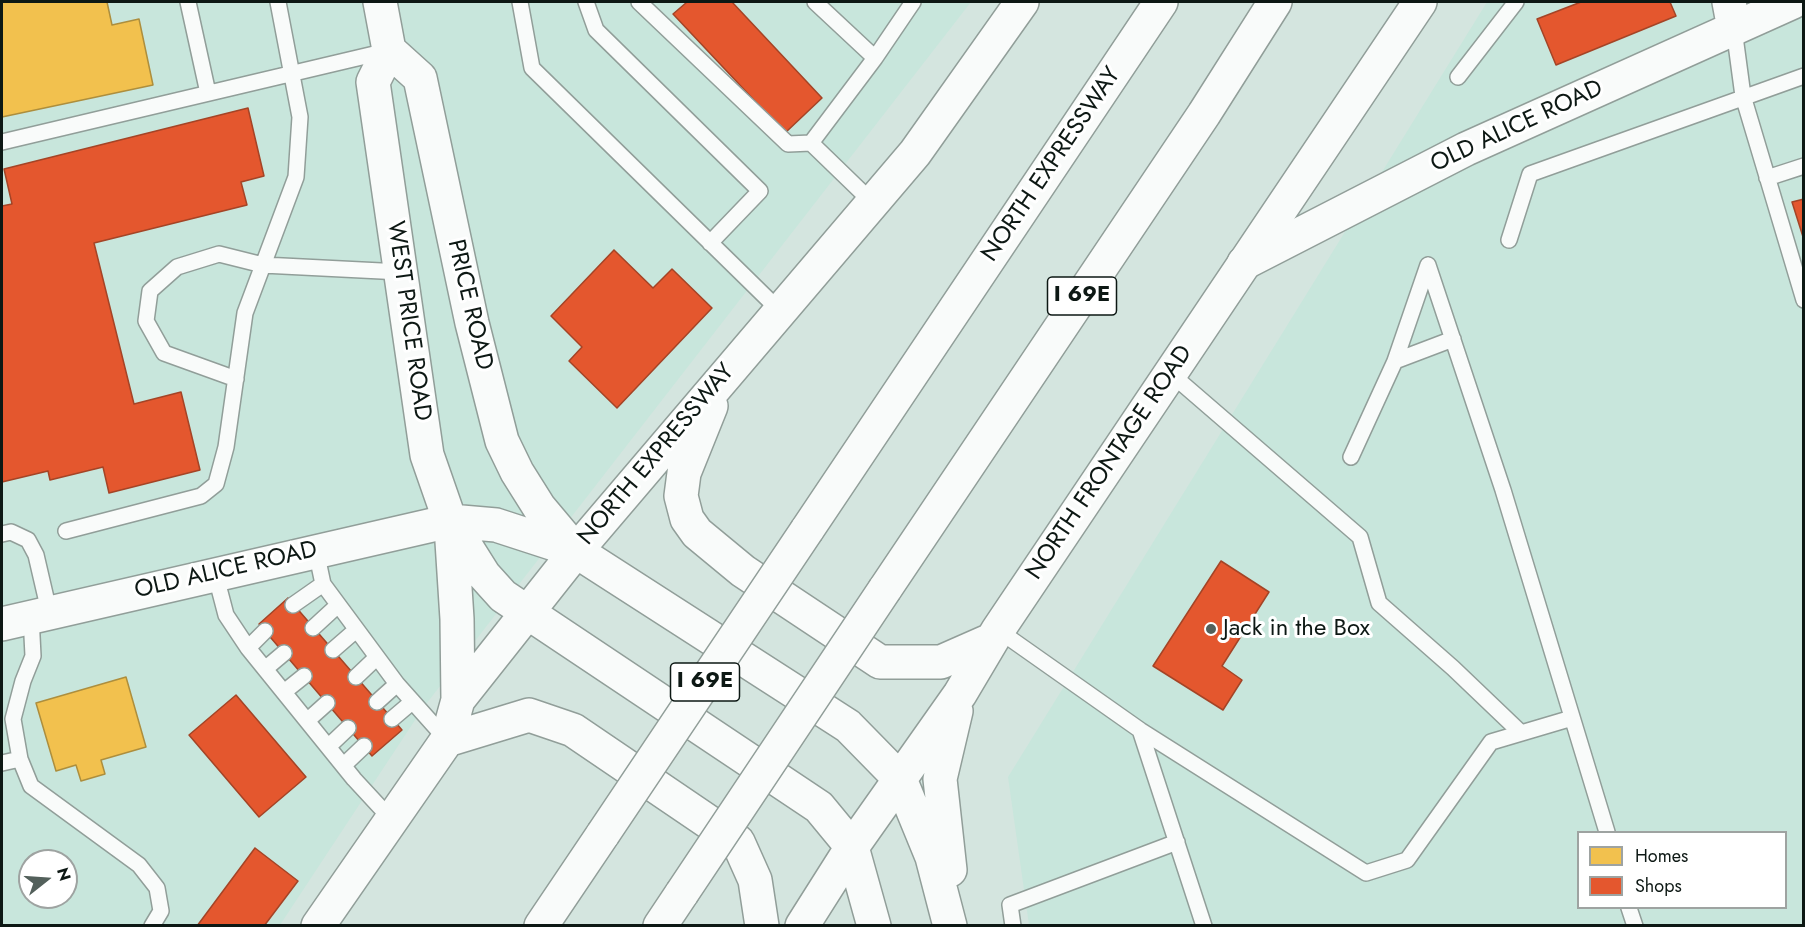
<!DOCTYPE html>
<style>
body{margin:0}
#map{position:relative;width:1805px;height:927px;overflow:hidden;background:#d4e5df;font-family:Jost,sans-serif}
canvas{display:block}
.frame{position:absolute;inset:0;border:3px solid #0d1814;pointer-events:none}
.legend{position:absolute;left:1577px;top:831px;width:210px;height:78px;box-sizing:border-box;background:#fff;border:2px solid #9ea3a1;margin:0;padding:8px 10px;list-style:none;font-size:18px;color:#0d1814}
.legend li{display:flex;align-items:center;gap:12px;height:30px}
.legend b{width:30px;border:2px solid #9ea3a1}
.north{position:absolute;left:18px;top:849px;width:60px;height:60px;box-sizing:border-box;background:#fff;border:2px solid #9ea3a1;border-radius:50%;rotate:73deg;font-size:16px;font-weight:700;line-height:24px;text-align:center;color:#0d1814}
.north::after{content:'';display:block;margin:auto;width:21px;height:27px;background:#53605b;clip-path:polygon(50% 0,100% 100%,50% 72%,0 100%)}
</style>
<div id="map">
<canvas width="1805" height="927"></canvas>
<div class="frame"></div>
<ul class="legend">
<li><b style="height:16px;background:#f2c14e"></b>Homes</li>
<li><b style="height:16px;background:#e4572e"></b>Shops</li>
</ul>
<div class="north">N</div>
</div>
<script>
const ctx = document.querySelector('canvas').getContext('2d');
ctx.lineJoin = 'round';
function paint(path, color) {
  ctx.fillStyle = color;
  ctx.fill(path, 'evenodd');
}
function shape(rows) {
  const path = new Path2D();
  for (const r of rows) {
    path.moveTo(r[0], r[1]);
    for (let i = 2; i < r.length; i += 2) path.lineTo(r[i], r[i + 1]);
  }
  return path;
}
function trace(path, color, width, dash) {
  ctx.strokeStyle = color;
  ctx.lineWidth = width;
  ctx.lineCap = dash ? 'butt' : 'round';
  ctx.setLineDash(dash || []);
  ctx.stroke(path);
}
function drawText(font, color, halo, rows, align = 'center') {
  ctx.font = font + ' Jost,sans-serif';
  ctx.lineWidth = 6;
  ctx.setLineDash([]);
  ctx.textBaseline = 'middle';
  ctx.strokeStyle = halo;
  ctx.fillStyle = color;
  for (const [text, x, y, turn = 0] of rows) {
    ctx.save();
    ctx.translate(x, y);
    ctx.rotate((+turn || 0) * Math.PI / 180);
    ctx.textAlign = isNaN(turn) ? turn : align;
    if (halo) ctx.strokeText(text, 0, 0);
    ctx.fillText(text, 0, 0);
    ctx.restore();
  }
}
const built = shape([
 [2,2,971,2,423,708,280,925,2,926],
 [30,861,66,861,66,897,30,897],
 [1487,2,1803,2,1803,925,1029,925,1008,777],
 [1578,832,1786,832,1786,908,1578,908]
]);
const homes = shape([
 [2,2,107,2,112,25,139,19,153,85,2,117,2,2],
 [126,677,146,747,101,760,105,774,81,781,76,765,56,771,36,703,126,677]
]);
const shops = shape([
 [687,2,732,2,822,98,785,133,673,14,687,2],
 [1581,2,1670,2,1676,16,1556,65,1537,19,1581,2],
 [248,108,264,176,241,182,247,205,94,243,134,404,181,392,200,470,109,493,103,467,50,480,48,471,2,482,2,206,12,204,4,169,248,108],
 [1804,199,1804,240,1792,202,1804,199],
 [614,250,653,288,672,269,712,308,617,408,569,361,582,347,551,316,614,250],
 [1221,561,1269,592,1222,666,1242,680,1223,710,1153,666,1221,561],
 [288,598,402,730,372,756,259,624,288,598],
 [236,695,306,777,259,817,189,735,236,695],
 [255,848,298,881,264,926,197,926,255,848]
]);
const service = shape([
 [188,2,208,93],
 [520,2,532,68,780,311],
 [586,2,596,30,760,191,710,243],
 [639,2,788,144,811,143,873,203],
 [1734,29,1743,96,1804,300],
 [875,58,913,2],
 [1458,77,1516,2],
 [2,142,387,51],
 [811,143,875,58,815,2],
 [1767,178,1804,166],
 [1509,240,1530,174,1804,76],
 [1428,265,1503,490,1607,832],
 [1395,361,1428,265],
 [1170,373,1360,537,1379,603,1453,668,1520,732],
 [236,379,164,353,146,321,150,291,177,267,219,254,263,265,401,272],
 [1351,457,1395,361,1453,339],
 [66,531,201,496,216,484,226,447,245,313,296,177,300,117,278,2],
 [2,534,11,532,28,540,36,555,49,611],
 [316,551,323,584,397,684,447,740],
 [215,573,226,615,248,648,354,779,391,819],
 [293,605,323,584],
 [31,616,33,656,23,681,13,719,20,759,31,786,139,865,157,888,161,911,152,926],
 [313,628,338,605],
 [998,630,1140,730,1204,926],
 [248,648,265,631],
 [333,650,356,630],
 [265,669,284,653],
 [356,677,376,658],
 [284,692,304,676],
 [377,702,397,684],
 [392,719,412,702],
 [308,720,327,703],
 [1140,730,1366,873,1407,860,1491,742,1572,718],
 [329,746,348,728],
 [2,763,20,759],
 [344,765,364,746],
 [1629,908,1635,926],
 [1013,926,1010,905,1177,842]
]);
const tertiary = shape([
 [1729,2,1734,29],
 [1244,263,1466,149,1793,2],
 [2,624,450,521]
]);
const secondary = shape([
 [380,2,389,50,373,82,427,455,450,521,484,575,503,596,819,807,852,847,874,926],
 [389,50,420,78,472,323,502,441,517,472,539,507,576,551],
 [711,406,684,473,681,496,687,519,697,533,743,571,880,662,941,662,991,640],
 [450,521,496,525,576,551,848,726,900,779,932,857,950,926],
 [451,526,457,619,458,700],
 [447,740,529,715,573,730,738,842,755,880,762,926],
 [950,870,940,779,956,711],
 [318,926,447,740,458,700,576,551,915,153,1022,2],
 [802,926,852,847,960,694,998,630,1420,2]
]);
const motorway = shape([
 [807,530,1161,2],
 [885,589,1204,114,1275,2],
 [541,926,603,834],
 [660,926,682,893]
]);
const motorwayBridge = shape([
 [603,834,807,530],
 [682,893,885,589]
]);
const markers = [
 [1211,629,6,"#53605b"]
];
const shields = [
 [1082,296,69],
 [705,682,69]
];
const shieldNames = [
 ["I 69E",1082,296],
 ["I 69E",705,682]
];
const streetNames = [
 ["OLD ALICE ROAD",1517,127,-25],
 ["NORTH EXPRESSWAY",1052,165,-56],
 ["PRICE ROAD",469,305,77],
 ["WEST PRICE ROAD",408,321,82],
 ["NORTH EXPRESSWAY",657,455,-50],
 ["NORTH FRONTAGE ROAD",1110,463,-56],
 ["OLD ALICE ROAD",226,571,-13]
];
const poiNames = [
 ["Jack in the Box",1223,629]
];
paint(built, '#c8e6dc');
paint(homes, '#f2c14e');
trace(homes, '#ad8e3d', 1.5);
paint(shops, '#e4572e');
trace(shops, '#a44426', 1.5);
trace(service, '#919e99', 18);
trace(tertiary, '#919e99', 36);
trace(secondary, '#919e99', 36);
trace(motorway, '#919e99', 36);
trace(service, '#f9fbfa', 15);
trace(tertiary, '#f9fbfa', 33);
trace(secondary, '#f9fbfa', 33);
trace(motorway, '#f9fbfa', 33);
trace(motorwayBridge, '#919e99', 36, []);
trace(motorwayBridge, '#f9fbfa', 33);
for (const [x, y, r, color] of markers) {
  const dot = new Path2D();
  dot.arc(x, y, r, 0, 2 * Math.PI);
  ctx.fillStyle = color;
  ctx.fill(dot);
  trace(dot, '#fff', 2);
}
for (const [x, y, w] of shields) {
  const box = new Path2D();
  box.roundRect(x - w / 2, y - 19, w, 38, 4.5);
  ctx.fillStyle = '#fff';
  ctx.fill(box);
  trace(box, '#0d1814', 1.5);
}
drawText('bold 22px', '#0d1814', null, shieldNames);
drawText('24px', '#0d1814', '#fff', streetNames);
drawText('24px', '#0d1814', '#fff', poiNames, 'left');
</script>
